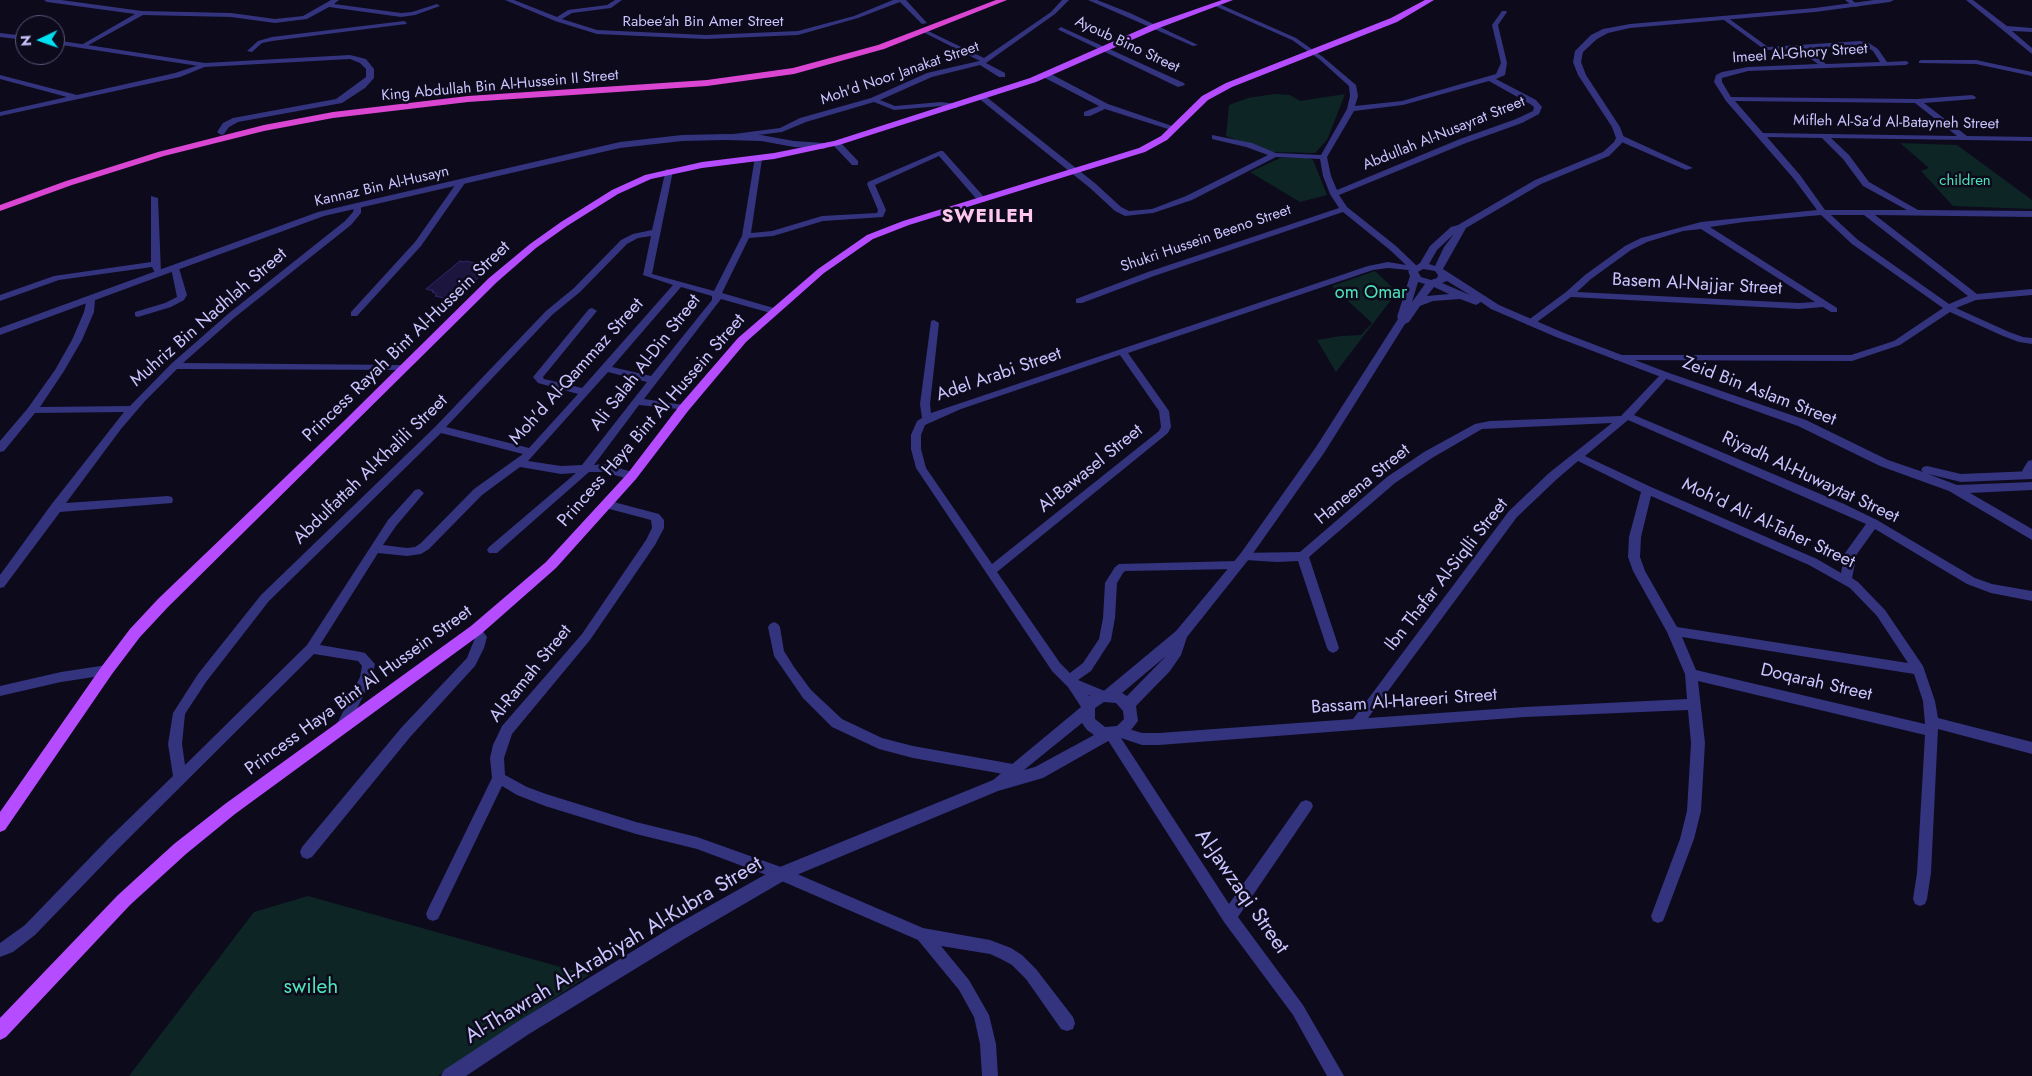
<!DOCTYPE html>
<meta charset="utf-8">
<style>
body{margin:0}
#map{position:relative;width:2032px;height:1076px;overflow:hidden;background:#0d0a1c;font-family:Jost,sans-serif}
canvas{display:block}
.north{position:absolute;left:15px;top:15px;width:50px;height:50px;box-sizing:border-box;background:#0d0a1c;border:1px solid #595577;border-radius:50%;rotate:267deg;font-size:14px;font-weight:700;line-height:20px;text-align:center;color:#cac5ff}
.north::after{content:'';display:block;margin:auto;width:18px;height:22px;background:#00e1f0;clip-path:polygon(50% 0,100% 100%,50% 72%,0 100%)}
</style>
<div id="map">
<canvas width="2032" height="1076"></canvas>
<div class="north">N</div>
</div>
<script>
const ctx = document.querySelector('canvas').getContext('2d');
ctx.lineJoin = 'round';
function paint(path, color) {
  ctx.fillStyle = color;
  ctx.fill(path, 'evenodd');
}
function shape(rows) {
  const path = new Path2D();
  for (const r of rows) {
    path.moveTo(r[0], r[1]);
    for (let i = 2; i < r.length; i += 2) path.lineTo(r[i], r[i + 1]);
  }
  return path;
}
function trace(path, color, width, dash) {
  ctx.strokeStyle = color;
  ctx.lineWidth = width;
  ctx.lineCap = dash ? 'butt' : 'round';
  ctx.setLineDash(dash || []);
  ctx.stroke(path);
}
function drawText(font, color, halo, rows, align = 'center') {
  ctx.font = font + ' Jost,sans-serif';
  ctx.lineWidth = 5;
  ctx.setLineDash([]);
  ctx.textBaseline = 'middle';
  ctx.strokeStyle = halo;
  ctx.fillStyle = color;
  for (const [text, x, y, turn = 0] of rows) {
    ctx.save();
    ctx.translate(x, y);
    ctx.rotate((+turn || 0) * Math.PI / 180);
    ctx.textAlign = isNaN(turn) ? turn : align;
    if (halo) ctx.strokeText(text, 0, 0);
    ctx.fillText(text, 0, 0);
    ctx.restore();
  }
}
const green = shape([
 [1274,94,1290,95,1300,101,1345,94,1327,140,1315,153,1270,152,1226,136,1229,105,1248,98],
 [1900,143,1957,145,2032,200,2032,209,1953,206,1921,171,1929,168],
 [1280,158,1308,158,1313,160,1327,195,1300,202,1250,172],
 [1375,271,1397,292,1336,372,1317,340,1341,336,1361,335,1372,323,1332,286],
 [308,896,589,975,438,1076,129,1076,254,912]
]);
const building = shape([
 [460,261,464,262,466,261,491,267,452,300,435,296,437,294,432,292,434,291,426,289,460,261]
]);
const minor = shape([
 [44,0,61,0,142,11,231,13,275,19,303,16,331,0,339,0,334,4,401,13,412,12,437,4,440,6,415,15,401,17,329,7,307,19,275,23,231,17,143,15,85,47,82,45,83,44,135,14,47,2,44,0],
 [505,0,514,0,557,17,568,10,607,5,615,0,622,0,611,8,572,13,562,19,597,30,706,35,798,31,854,16,893,0,906,0,927,23,922,24,900,2,858,18,798,35,706,39,597,34,555,21,505,0],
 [1062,0,1069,0,1055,14,986,63,1005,73,1005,77,999,77,980,65,932,77,880,100,895,106,941,102,957,104,957,108,941,106,894,110,874,102,806,122,782,132,726,139,722,137,726,135,780,128,800,118,871,98,927,73,979,61,980,61,921,31,926,30,984,58,1051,12,1062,0],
 [1088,0,1097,0,1130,13,1198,45,1193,46,1088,0],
 [1845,0,1852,0,1859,6,1854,7,1845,0],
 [1966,0,1973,0,2007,26,2032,28,2032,32,2012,31,2032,48,2032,54,1966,0],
 [1215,4,1219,4,1296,38,1323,57,1356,85,1358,96,1355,106,1402,101,1496,74,1501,63,1492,25,1502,11,1506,11,1507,12,1498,25,1507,63,1505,75,1496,79,1536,100,1542,107,1539,114,1522,123,1466,143,1339,195,1347,207,1396,246,1418,267,1418,271,1388,268,1373,270,1128,353,1169,411,1171,427,1168,433,997,572,1060,663,1070,673,1083,663,1099,639,1103,618,1105,583,1115,567,1119,564,1237,561,1241,562,1243,565,1241,568,1237,569,1125,571,1123,573,1117,583,1115,618,1111,640,1091,671,1078,680,1107,692,1109,696,1107,700,1103,701,1088,695,1094,706,1093,710,1088,711,1083,710,1068,687,1052,671,916,468,911,449,911,435,917,421,922,418,920,404,931,321,934,320,939,323,930,404,931,413,1368,266,1388,262,1406,265,1390,250,1343,212,1154,276,1082,303,1076,303,1076,299,1148,272,1339,208,1330,194,1323,176,1320,159,1276,157,1192,200,1153,213,1125,216,1115,211,1090,188,977,97,984,95,1096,184,1121,207,1129,211,1152,209,1186,196,1268,155,1246,147,1212,139,1212,135,1252,143,1276,153,1321,155,1347,109,1350,96,1349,86,1319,59,1292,40,1215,6,1215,4],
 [1489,81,1530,104,1534,107,1533,111,1516,119,1460,139,1337,190,1331,176,1327,157,1354,111,1403,105,1489,81],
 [1120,355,1159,411,1161,427,1159,431,992,564,926,468,921,449,921,435,925,425,961,409,1120,355],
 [1724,18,1728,18,1768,47,1860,41,1869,43,1878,49,1887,62,1906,61,1909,63,1906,65,1748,71,1722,78,1722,82,1731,97,1917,99,1972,95,1976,97,1975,99,1924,103,1967,136,2032,137,2032,141,1831,138,1849,155,1869,182,1918,210,2032,211,2032,217,1875,215,1977,294,2032,289,2032,295,1976,300,1956,308,2009,332,2023,337,2032,338,2032,344,2019,342,2003,336,1950,312,1900,345,1852,361,1615,360,1613,358,1615,356,1618,355,1851,355,1894,341,1943,308,1852,244,1821,215,1744,222,1710,227,1837,308,1837,312,1831,312,1823,307,1799,309,1571,297,1533,325,1527,325,1527,321,1566,292,1585,275,1625,246,1641,238,1701,222,1817,210,1794,179,1726,101,1714,82,1716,75,1722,72,1748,67,1818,64,1797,49,1765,50,1724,20,1724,18],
 [1860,45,1865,46,1873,51,1880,62,1826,64,1805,49,1860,45],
 [1735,101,1915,103,1957,136,1763,133,1735,101],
 [1767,137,1822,138,1843,159,1863,186,1907,210,1825,210,1800,175,1767,137],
 [1831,215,1864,215,1968,296,1949,304,1858,240,1831,215],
 [1701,229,1815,302,1799,303,1577,292,1591,279,1631,250,1647,242,1683,231,1701,229],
 [404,21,407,23,406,24,272,41,262,43,252,52,247,51,258,41,272,37,404,21],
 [1061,27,1184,83,1185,85,1178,87,1059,30,1058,29,1061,27],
 [1921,60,1976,60,2032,72,2032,76,1976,64,1919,63,1919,61,1921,60],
 [205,63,207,64,207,66,180,77,0,116,0,112,67,97,0,79,0,75,77,95,175,73,205,63],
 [1043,73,1049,73,1108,104,1178,128,1171,130,1105,109,1090,116,1084,116,1084,112,1099,106,1043,77,1043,73],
 [1617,136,1623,136,1693,168,1686,170,1617,140,1617,136],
 [833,141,839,141,858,161,858,165,852,165,833,145,833,141],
 [940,151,943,151,985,198,985,202,979,202,939,156,875,185,886,210,883,217,823,221,773,236,749,238,722,293,777,309,779,311,774,314,721,299,644,399,684,405,689,408,688,410,639,405,594,465,604,464,636,473,637,476,636,479,632,480,604,472,589,472,497,553,489,553,487,550,489,547,576,473,561,474,520,467,482,495,429,549,421,554,407,556,378,553,320,645,361,652,365,653,375,664,372,677,346,732,341,734,336,732,335,728,360,677,362,666,358,661,314,654,118,849,35,935,13,952,0,957,0,943,25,925,108,839,173,776,168,744,173,713,198,674,261,595,435,427,546,311,574,288,621,240,633,234,652,230,666,169,673,171,652,274,714,291,742,236,755,157,762,159,751,233,772,231,822,216,877,213,878,210,867,184,868,182,940,151],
 [651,236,643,275,673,285,582,388,544,379,543,377,597,311,592,308,589,309,533,377,538,383,578,394,529,448,446,427,552,315,580,292,627,244,638,238,651,236],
 [681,287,712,296,712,300,651,376,612,367,681,287],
 [608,372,647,382,582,465,561,466,528,461,608,372],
 [441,433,523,454,474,489,421,543,415,547,407,548,383,545,396,526,424,493,419,489,415,490,388,520,307,645,185,765,182,744,185,714,206,682,269,601,441,433],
 [458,181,465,183,421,246,357,316,351,316,351,312,415,242,458,181],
 [151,196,158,198,161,273,155,273,152,267,59,280,0,301,0,295,54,276,151,262,151,196],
 [355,204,361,204,361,213,351,225,234,318,183,363,402,365,407,368,405,370,177,369,145,401,121,429,66,503,168,496,172,497,173,500,172,503,60,512,4,587,0,588,0,575,51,505,124,412,35,413,4,451,0,452,0,441,28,408,55,370,72,340,84,312,87,298,90,297,95,300,94,312,82,340,64,371,40,407,130,406,171,364,228,314,345,221,353,212,355,204],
 [175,265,179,268,187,295,184,300,171,307,138,317,135,316,135,312,165,303,177,297,171,268,175,265],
 [1665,372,1670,375,1668,377,1634,415,1844,504,1877,520,1975,578,1992,584,2032,591,2032,601,1991,593,1967,584,1875,529,1857,554,1852,578,1858,582,1885,610,1923,666,1935,701,1938,718,2032,742,2032,754,1938,729,1931,873,1927,899,1925,904,1920,906,1915,904,1913,899,1917,873,1925,735,1698,681,1705,743,1701,811,1694,839,1665,916,1663,921,1658,923,1653,921,1651,916,1680,839,1687,811,1691,743,1688,710,1525,717,1159,745,1142,745,1121,738,1229,904,1301,802,1306,800,1311,802,1313,806,1311,810,1238,917,1303,1005,1344,1076,1327,1076,1293,1015,1224,922,1104,734,1106,730,1119,726,1142,733,1159,733,1353,719,1509,511,1549,473,1612,423,1482,429,1432,458,1395,483,1309,557,1339,648,1337,651,1333,653,1329,651,1327,648,1298,561,1277,562,1245,560,1241,559,1239,556,1241,553,1300,552,1387,477,1424,452,1475,424,1490,421,1621,416,1662,373,1665,372],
 [1628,420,1866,524,1845,553,1841,573,1817,559,1651,487,1585,456,1628,420],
 [1578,461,1641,492,1629,537,1628,557,1633,571,1667,632,1685,674,1687,699,1525,707,1368,718,1517,517,1557,479,1578,461],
 [1651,496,1809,565,1850,588,1877,616,1908,663,1677,627,1645,571,1640,557,1641,537,1651,496],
 [1682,637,1914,674,1923,701,1925,724,1696,670,1682,637],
 [2032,460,2032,478,2031,479,2027,478,2022,471,2028,461,2032,460],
 [606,500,659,514,664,520,664,528,655,545,590,640,512,734,504,758,505,775,527,787,546,794,636,822,697,837,781,867,923,928,990,940,1011,948,1022,955,1036,969,1073,1017,1075,1023,1073,1029,1067,1031,1061,1029,1026,979,1012,965,1001,959,990,954,941,946,969,980,989,1015,996,1044,998,1076,982,1076,980,1044,974,1017,959,990,918,940,777,879,697,849,636,834,545,806,517,795,502,786,438,919,433,921,428,919,426,914,428,909,492,778,490,758,493,745,502,726,582,634,646,540,652,528,651,520,602,507,601,504,606,500],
 [774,622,778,624,780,627,784,651,794,667,811,690,842,719,882,738,913,746,1013,764,1018,766,1022,772,1024,776,1022,780,1017,782,1012,780,1009,775,913,758,879,749,832,727,803,698,774,656,768,627,770,624,774,622],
 [476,625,480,627,487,637,484,648,475,666,411,736,312,857,307,859,302,857,300,852,302,847,401,728,467,658,475,638,470,630,472,627,476,625],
 [107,665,111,666,113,670,111,674,107,675,61,682,0,696,0,686,61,672,107,665]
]);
const tertiary = shape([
 [1874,0,1894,0,1890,2,1815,12,1630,28,1608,33,1597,39,1583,52,1581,62,1586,75,1620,127,1624,138,1622,143,1609,156,1541,184,1466,228,1443,269,1499,305,1564,333,1669,373,1806,420,1888,460,1923,472,1921,470,1923,467,1927,466,1961,474,2032,471,2032,479,1961,482,1928,474,1957,485,2032,482,2032,490,1970,493,2032,529,2032,540,1949,491,1880,466,1798,426,1661,377,1556,337,1491,309,1481,302,1476,305,1460,299,1433,301,1420,306,1409,322,1405,324,1324,453,1249,559,1187,637,1181,655,1170,671,1136,706,1138,721,1127,735,1110,740,1043,778,998,791,787,879,684,939,529,1034,466,1076,441,1076,444,1070,517,1022,672,927,775,869,993,780,1081,707,1089,696,1105,690,1176,631,1241,553,1316,447,1398,319,1397,317,1410,276,1408,271,1420,263,1430,246,1451,227,1458,225,1535,180,1603,152,1614,142,1616,138,1612,127,1578,75,1573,62,1575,51,1591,35,1603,29,1630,24,1815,8,1874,0],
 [1454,234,1444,247,1435,266,1429,264,1437,250,1454,234],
 [1423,269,1435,271,1438,275,1437,278,1431,280,1421,277,1418,272,1423,269],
 [1447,281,1470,295,1442,283,1447,281],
 [1418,282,1425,284,1412,302,1418,282],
 [1434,287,1449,294,1427,296,1434,287],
 [1166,656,1127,696,1122,693,1166,656],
 [1104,702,1116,703,1123,711,1124,719,1117,726,1105,727,1095,719,1095,708,1104,702],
 [1082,723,1087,730,1094,735,1035,767,1024,770,1082,723],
 [0,33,25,36,25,40,0,37,0,33],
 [55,40,205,63,350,55,366,59,374,69,374,78,365,88,342,103,238,122,229,127,224,134,221,135,217,132,223,123,233,118,336,99,366,77,366,69,360,63,350,59,205,67,55,44,55,40],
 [726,134,761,135,794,141,824,143,828,146,824,149,794,147,761,141,726,140,682,141,620,148,324,216,0,335,0,328,318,212,620,142,682,135,726,134]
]);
const primary = shape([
 [1222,0,1233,0,1159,28,1036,82,839,145,774,159,702,168,651,179,618,194,567,226,536,248,497,282,168,607,140,637,112,674,5,830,0,832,0,812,102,666,130,629,158,599,345,420,489,278,530,244,561,222,612,190,645,175,702,162,774,153,834,141,1030,78,1153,24,1222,0],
 [1425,0,1434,0,1397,22,1232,87,1208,100,1167,140,1145,152,909,225,873,239,824,273,746,342,688,411,636,479,556,568,481,634,235,814,186,854,130,905,6,1037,0,1040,0,1018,118,895,174,844,225,804,471,626,546,562,628,473,680,405,738,338,818,269,867,235,903,221,1139,148,1161,136,1202,96,1226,83,1391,18,1425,0]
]);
const trunk = shape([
 [996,0,1007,0,884,49,794,74,707,86,468,102,333,118,264,131,164,156,72,185,0,211,0,205,66,181,158,152,264,125,333,112,468,96,707,80,793,68,878,45,996,0]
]);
const farStreetnames = [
 ["Rabee‘ah Bin Amer Street",703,22],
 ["Ayoub Bino Street",1127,45,25],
 ["Imeel Al-Ghory Street",1800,54,-4],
 ["Moh'd Noor Janakat Street",900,74,-19],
 ["King Abdullah Bin Al-Hussein II Street",500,86,-5],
 ["Mifleh Al-Sa‘d Al-Batayneh Street",1896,123,1],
 ["Abdullah Al-Nusayrat Street",1444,134,-22],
 ["Kannaz Bin Al-Husayn",382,187,-13],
 ["Shukri Hussein Beeno Street",1206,239,-19]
];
const farParknames = [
 ["children",1965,181]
];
const streetNames = [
 ["Basem Al-Najjar Street",1697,285,3],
 ["Muhriz Bin Nadhlah Street",209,318,-41],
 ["Princess Rayah Bint Al-Hussein Street",407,342,-44],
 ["Ali Salah Al-Din Street",646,363,-52],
 ["Moh'd Al-Qammaz Street",577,372,-48],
 ["Adel Arabi Street",999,375,-19],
 ["Zeid Bin Aslam Street",1759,392,21],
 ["Princess Haya Bint Al Hussein Street",652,421,-49],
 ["Al-Bawasel Street",1091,469,-39],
 ["Abdulfattah Al-Khalili Street",371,470,-44],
 ["Riyadh Al-Huwaytat Street",1810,478,25],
 ["Haneena Street",1363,485,-39],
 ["Moh'd Ali Al-Taher Street",1768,524,25],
 ["Ibn Thafar Al-Siqlli Street",1447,575,-52],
 ["Al-Ramah Street",531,674,-51],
 ["Doqarah Street",1816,683,13],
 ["Princess Haya Bint Al Hussein Street",359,691,-36],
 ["Bassam Al-Hareeri Street",1404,702,-4]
];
const parkNames = [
 ["om Omar",1371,294]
];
const farDistrictnames = [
 ["SWEILEH",988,217]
];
const nearStreetnames = [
 ["Al-Jawzaqi Street",1241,892,55],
 ["Al-Thawrah Al-Arabiyah Al-Kubra Street",614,951,-31]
];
const nearParknames = [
 ["swileh",311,988]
];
paint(green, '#0d2625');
paint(building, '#1c153e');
trace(building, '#31266b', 1);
paint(minor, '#33337e');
paint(tertiary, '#33337e');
paint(primary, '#b64cff');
paint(trunk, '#da46d1');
drawText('15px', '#cac5ff', '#0d0a1c', farStreetnames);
drawText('15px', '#4de4b9', '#0d0a1c', farParknames);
drawText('18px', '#cac5ff', '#0d0a1c', streetNames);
drawText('18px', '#4de4b9', '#0d0a1c', parkNames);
ctx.letterSpacing = '1px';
drawText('bold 19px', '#ffc7ed', '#0d0a1c', farDistrictnames);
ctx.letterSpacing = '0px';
drawText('21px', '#cac5ff', '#0d0a1c', nearStreetnames);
drawText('21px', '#4de4b9', '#0d0a1c', nearParknames);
</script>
